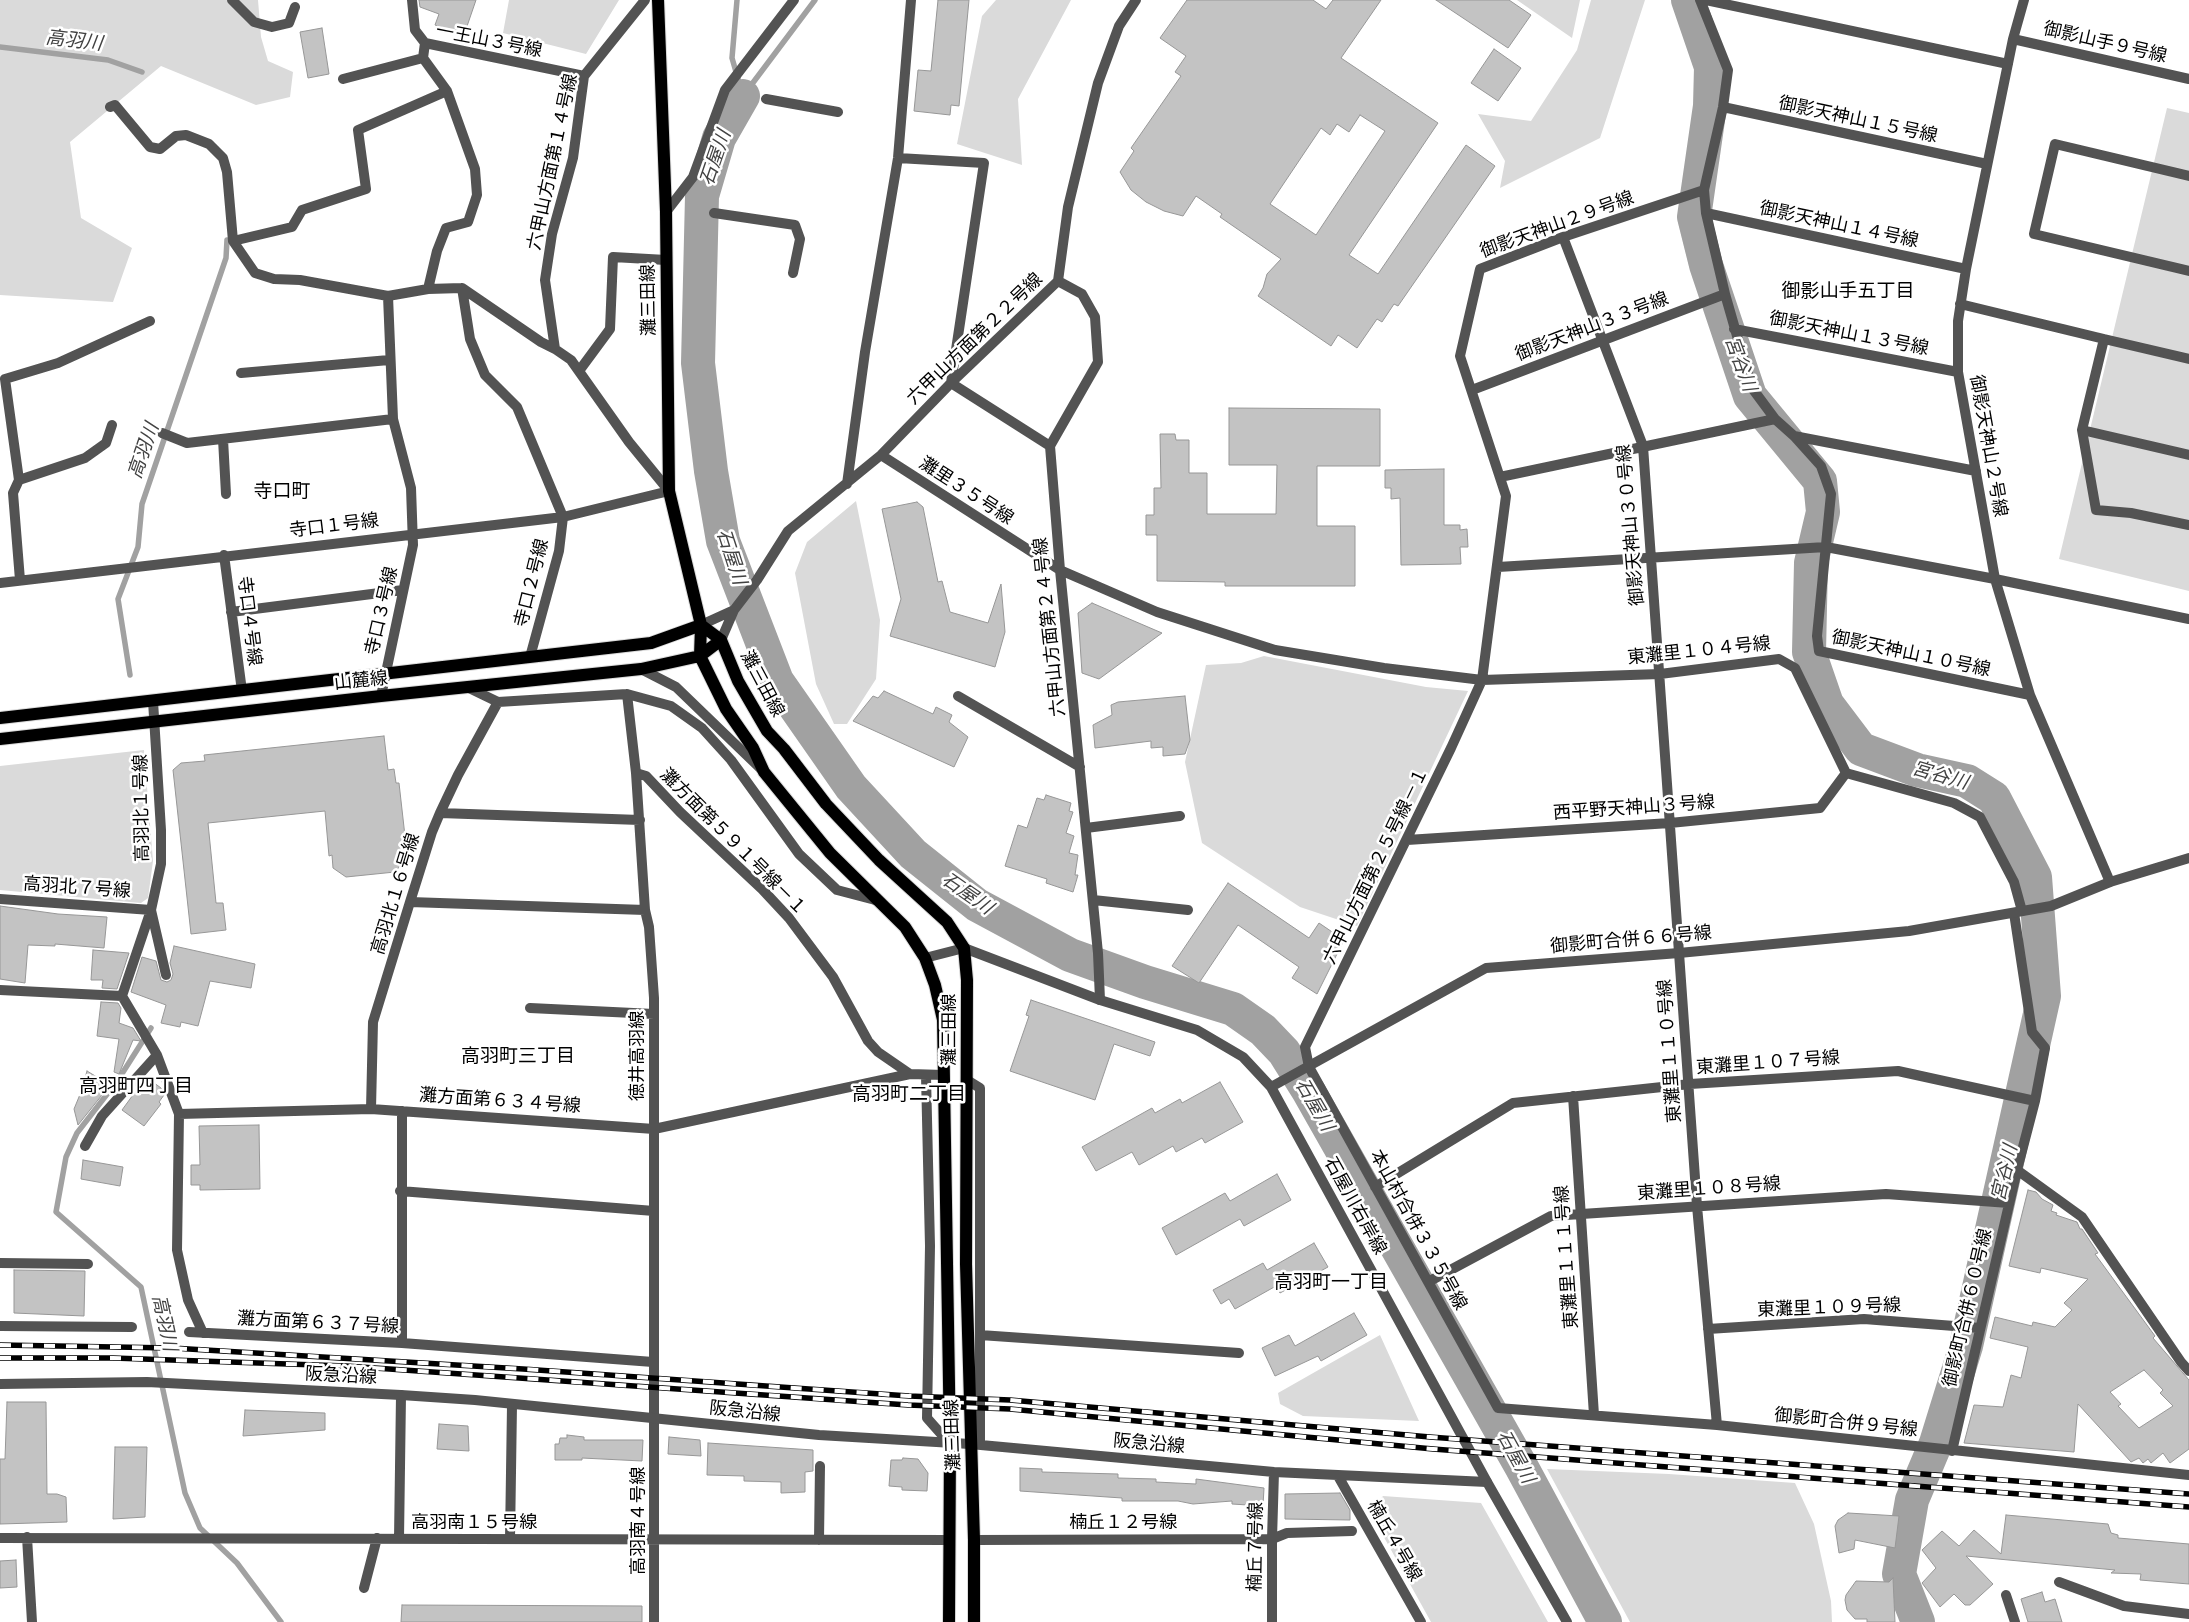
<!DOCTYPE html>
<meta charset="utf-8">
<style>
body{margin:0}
canvas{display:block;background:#fff}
</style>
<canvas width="2189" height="1622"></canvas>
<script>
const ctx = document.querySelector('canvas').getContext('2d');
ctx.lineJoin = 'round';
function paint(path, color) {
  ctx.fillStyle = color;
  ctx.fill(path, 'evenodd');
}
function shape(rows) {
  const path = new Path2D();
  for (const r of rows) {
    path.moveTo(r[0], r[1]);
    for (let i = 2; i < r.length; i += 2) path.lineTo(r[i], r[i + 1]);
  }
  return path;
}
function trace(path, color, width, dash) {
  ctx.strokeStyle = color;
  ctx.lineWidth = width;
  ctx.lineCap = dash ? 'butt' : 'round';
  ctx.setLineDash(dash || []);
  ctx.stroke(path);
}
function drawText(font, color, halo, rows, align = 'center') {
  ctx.font = font + ' "Noto Sans","Noto Sans JP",sans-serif';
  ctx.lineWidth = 5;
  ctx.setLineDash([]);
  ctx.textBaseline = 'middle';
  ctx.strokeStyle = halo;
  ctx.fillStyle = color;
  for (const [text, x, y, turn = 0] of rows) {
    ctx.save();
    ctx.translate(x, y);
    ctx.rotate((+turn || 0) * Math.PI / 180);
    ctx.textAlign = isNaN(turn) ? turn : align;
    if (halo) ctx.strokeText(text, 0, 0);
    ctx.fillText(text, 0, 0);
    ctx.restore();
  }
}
const green = shape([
 [0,0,258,0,261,37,268,61,293,72,290,97,256,105,161,66,70,142,81,218,132,248,113,302,0,295],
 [509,0,619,0,586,54,503,33],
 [996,0,1071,0,1018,99,1022,165,957,144,982,16],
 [1517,0,1580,0,1572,38],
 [1591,0,1645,0,1600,138,1500,188,1505,161,1478,114,1531,121,1577,50],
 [2167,108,2189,113,2189,591,2059,559],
 [856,501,880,620,876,679,847,724,834,724,816,684,795,573,807,542],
 [1264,656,1426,687,1468,691,1357,926,1300,907,1202,843,1185,762,1206,665,1241,663],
 [144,750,153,861,148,898,141,903,0,890,0,766],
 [1380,1335,1419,1421,1303,1416,1280,1404,1278,1393],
 [1547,1469,1669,1474,1795,1483,1814,1524,1831,1601,1832,1622,1630,1622],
 [1383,1496,1481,1503,1548,1622,1431,1622,1370,1512]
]);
const stream = shape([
 [737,0,732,58,743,96],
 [0,47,108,60,142,72],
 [743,96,815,0],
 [130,675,118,599,138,547,142,504,226,258,227,240],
 [151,1028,118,1080,77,1133,66,1157,56,1212,141,1287,185,1493,200,1528,237,1563,281,1622]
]);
const river = shape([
 [1688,0,1711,67,1710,106,1694,217,1706,265,1750,396,1820,481,1823,512,1811,563,1809,652,1827,704,1861,749,1917,770,1967,781,1994,798,2035,877,2044,996,1966,1346,1936,1443,1912,1500,1899,1574,1918,1622],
 [743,96,719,138,702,196,698,363,711,471,723,541,777,681,851,787,913,854,977,905,1070,955,1145,982,1233,1009,1263,1030,1284,1052,1309,1092,1521,1466,1605,1622]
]);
const building = shape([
 [419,0,476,0,464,35,435,25,439,14,420,7,419,0],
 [938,0,969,0,959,106,951,105,950,115,914,111,918,70,931,71,938,0],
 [1187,0,1313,0,1326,9,1333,0,1381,0,1341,58,1438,123,1349,255,1378,274,1466,145,1495,166,1398,306,1394,304,1382,322,1377,319,1357,348,1338,335,1331,346,1258,296,1263,288,1267,274,1281,259,1220,217,1222,214,1196,196,1183,216,1164,211,1146,202,1131,190,1120,172,1134,151,1131,148,1181,76,1175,72,1186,56,1160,38,1187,0],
 [1360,115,1385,131,1316,235,1270,204,1321,128,1330,135,1337,124,1349,132,1360,115],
 [1436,0,1509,0,1531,15,1508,48,1436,0],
 [322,28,329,74,308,78,300,32,322,28],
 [1494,49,1521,68,1498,101,1471,83,1494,49],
 [1229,408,1380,409,1380,466,1317,466,1317,526,1355,526,1355,586,1225,586,1225,582,1157,581,1157,535,1146,535,1146,515,1154,515,1154,488,1161,488,1160,434,1175,434,1176,440,1189,440,1189,473,1207,473,1207,514,1276,514,1277,465,1229,465,1229,408],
 [1444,469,1444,525,1460,525,1460,530,1467,529,1468,547,1460,547,1461,564,1401,565,1400,498,1391,499,1391,488,1385,488,1385,470,1444,469],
 [917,502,923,507,938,582,942,581,950,612,988,623,1001,584,1005,632,995,667,890,636,901,599,882,509,917,502],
 [1092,603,1162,633,1099,679,1082,673,1078,613,1092,603],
 [884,691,933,714,936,707,952,715,949,722,968,737,954,767,853,721,873,696,878,698,884,691],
 [1185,696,1190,740,1185,754,1163,756,1163,747,1151,748,1151,741,1095,748,1093,725,1112,715,1111,705,1118,702,1185,696],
 [384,736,388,770,394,769,396,783,399,783,406,845,402,845,404,861,395,872,346,877,333,868,332,855,329,856,325,811,208,823,216,903,223,903,226,930,191,934,173,770,181,763,205,761,204,755,384,736],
 [1046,795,1071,803,1069,811,1073,812,1066,833,1074,836,1069,853,1078,855,1075,875,1078,875,1073,892,1046,883,1047,879,1005,866,1018,825,1027,828,1037,798,1044,800,1046,795],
 [1228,883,1309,938,1319,923,1344,940,1317,994,1292,978,1299,967,1238,925,1199,983,1172,966,1228,883],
 [0,906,58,914,107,917,104,948,55,944,55,946,28,945,25,983,0,979,0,906],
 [174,946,255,964,251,988,210,981,198,1026,181,1022,180,1027,161,1023,166,1005,131,992,142,957,156,961,161,980,167,982,171,980,173,974,170,963,174,946],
 [93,950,129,953,117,989,102,988,103,980,91,980,93,950],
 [1031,1000,1155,1042,1150,1056,1114,1044,1095,1100,1010,1071,1029,1016,1026,1015,1031,1000],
 [101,1002,118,1003,121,1008,119,1023,133,1028,141,1041,133,1040,119,1074,114,1072,119,1039,97,1036,101,1002],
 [87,1071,110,1085,78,1125,74,1109,81,1092,87,1071],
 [146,1077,161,1088,164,1095,159,1102,161,1104,144,1126,122,1110,146,1077],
 [1220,1082,1243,1122,1205,1143,1202,1138,1176,1152,1173,1146,1139,1165,1132,1152,1096,1171,1082,1147,1152,1108,1155,1113,1180,1099,1182,1103,1220,1082],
 [259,1125,260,1189,200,1190,200,1185,191,1185,191,1165,200,1165,199,1126,259,1125],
 [83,1160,123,1167,120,1186,81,1179,83,1160],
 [1277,1174,1291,1200,1244,1226,1240,1219,1176,1255,1162,1228,1225,1193,1230,1201,1277,1174],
 [2028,1190,2036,1192,2042,1199,2053,1205,2051,1211,2057,1213,2056,1215,2077,1222,2080,1229,2082,1229,2098,1253,2095,1254,2155,1336,2153,1338,2189,1380,2189,1449,2170,1463,2163,1453,2151,1463,2148,1459,2143,1463,2139,1458,2131,1462,2078,1404,2074,1452,1964,1443,1974,1405,2003,1407,2011,1375,2021,1378,2028,1347,1990,1338,1995,1317,2032,1326,2033,1322,2055,1327,2072,1310,2064,1303,2088,1279,2041,1268,2040,1273,2009,1266,2028,1190],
 [2144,1370,2163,1390,2160,1393,2173,1406,2139,1428,2118,1406,2121,1404,2110,1392,2144,1370],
 [1314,1243,1328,1267,1280,1293,1276,1286,1235,1309,1229,1299,1221,1304,1213,1290,1263,1263,1267,1270,1314,1243],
 [14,1270,85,1271,84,1316,14,1313,14,1270],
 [1354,1313,1367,1335,1321,1361,1318,1356,1275,1376,1262,1348,1289,1335,1295,1346,1354,1313],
 [7,1402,46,1402,47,1494,57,1494,66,1497,67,1522,0,1524,0,1459,5,1459,7,1402],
 [245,1410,325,1413,325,1430,243,1436,245,1410],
 [439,1424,468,1426,469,1451,437,1449,439,1424],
 [567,1435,584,1437,584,1440,643,1440,642,1461,582,1458,582,1460,555,1460,555,1444,559,1444,560,1438,567,1438,567,1435],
 [669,1437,700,1440,701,1456,668,1454,669,1437],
 [708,1443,813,1450,813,1471,805,1472,805,1492,781,1493,781,1482,744,1481,744,1476,707,1475,708,1443],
 [115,1447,147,1447,145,1517,113,1519,115,1447],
 [903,1458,918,1459,928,1473,927,1491,902,1490,902,1487,889,1486,891,1460,902,1460,903,1458],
 [1020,1468,1042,1469,1042,1472,1118,1474,1118,1478,1156,1479,1156,1482,1196,1484,1196,1479,1264,1488,1263,1506,1232,1504,1232,1501,1193,1504,1178,1501,1122,1501,1122,1498,1020,1491,1020,1468],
 [1340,1493,1350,1510,1350,1520,1285,1519,1285,1494,1340,1493],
 [1848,1513,1899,1516,1895,1548,1855,1540,1854,1549,1839,1553,1835,1526,1838,1520,1848,1513],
 [2006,1515,2108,1524,2111,1533,2118,1535,2118,1538,2189,1544,2189,1584,2140,1580,2141,1574,2111,1573,2115,1570,1966,1556,1993,1584,1970,1605,1965,1605,1954,1594,1940,1607,1922,1583,1936,1568,1922,1550,1942,1531,1959,1546,1974,1530,2001,1554,2006,1515],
 [16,1560,17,1587,0,1588,0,1561,16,1560],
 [1893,1578,1895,1622,1867,1622,1867,1619,1855,1619,1847,1610,1845,1600,1846,1595,1856,1581,1889,1582,1893,1578],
 [2042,1592,2045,1602,2055,1599,2062,1622,2028,1622,2021,1599,2042,1592],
 [402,1605,642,1606,642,1622,401,1622,402,1605]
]);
const minor = shape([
 [232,0,254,22,272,27,289,23,295,7],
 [412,0,415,30,425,43],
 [1700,0,1728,70,1723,107,1704,190,1706,213,1725,294,1752,388,1775,419,1794,436,1821,466,1831,494,1817,636,1819,651,2030,695],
 [1706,0,2008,64],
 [2024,0,2013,39,1966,269,1958,321,1958,372,1995,579,2030,695,2110,882],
 [2013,39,2189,79],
 [343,79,423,58],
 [766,99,838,112],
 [1723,107,1987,164],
 [898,158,984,163,951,383,1050,446],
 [2189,176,2055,144,2034,234,2189,271],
 [1704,190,1563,237,1480,269,1460,356,1506,496,1482,680,1451,748,1305,1047,1309,1067,1498,1408,1717,1425,2189,1475],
 [666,212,693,177,725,90,794,0],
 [714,213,795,225,800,239,793,273],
 [1706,213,1966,269],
 [1563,237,1643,446,1697,1206,1717,1425],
 [233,241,292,227,302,210,366,189,358,130,447,91],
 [1058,281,1082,294,1095,317,1098,362,1050,446,1060,570,1098,953,1100,1000],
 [462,288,470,339,485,375,517,407,563,517,559,551,530,657],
 [428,289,437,251,446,228,468,222,477,195,475,169,447,91,423,58,425,43,584,76],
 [1960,304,2104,339,2082,430,2096,510,2131,513,2189,525],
 [1734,329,1958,372],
 [2104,339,2189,359],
 [555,349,545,280,552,234,573,158,584,76,645,0],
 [579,371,610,329,613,257,666,260],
 [241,373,389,360],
 [1472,390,1725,294],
 [2082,430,2189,455],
 [162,433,187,443,393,419],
 [1794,436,1976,471],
 [223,439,226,494],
 [881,455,1060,570,1157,612,1275,650,1384,668,1482,680,1660,674,1779,659,1795,668,1846,773,1954,803,1980,817,2014,882,2022,911],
 [1500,477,1775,419],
 [19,480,5,379,58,363,150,321],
 [847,484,865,352,898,158,911,0],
 [224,555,242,691],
 [1498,567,1826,547,1995,579,2189,619],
 [20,580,13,493,19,480,85,458,106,443,112,425],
 [0,583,563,517,669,491,629,442,571,360,555,349,541,342,462,288,428,289,388,296,300,280,274,279,255,273,233,241,227,172,223,158,209,144,186,135,176,136,160,149,150,147,115,105,110,107],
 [231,612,403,590],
 [701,625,734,610],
 [721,640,734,610,757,580,788,531,881,455,951,383,1058,281,1068,207,1098,83,1119,26,1136,0],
 [641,669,676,687,762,770],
 [467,687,498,702,627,694,671,706,702,728,731,760,799,854,837,890,879,901],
 [627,694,636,773,645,910,649,927,654,998,654,1622],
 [381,696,413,545,411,488,393,419,388,296],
 [958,696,1080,767],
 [153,701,161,830,161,864,151,910,122,996,157,1055,179,1114,177,1250,188,1300,203,1333],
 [636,773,646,776,680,812,762,889,789,918,833,977,868,1041,878,1052,910,1074,944,1075],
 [440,813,640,820],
 [1086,828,1180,816],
 [1407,840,1670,823,1820,808,1846,773],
 [0,899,151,910,166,975],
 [1093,900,1188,910],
 [410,902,645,910],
 [0,990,122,996],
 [530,1008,654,1014],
 [926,1076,930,1246,927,1418,950,1444],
 [967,1080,980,1088,980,1445],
 [1573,1096,1594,1415],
 [371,1109,373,1022,410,902,432,832,440,813,458,775,498,702],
 [402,1111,402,1343],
 [179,1114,371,1109,654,1129,910,1074],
 [85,1146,102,1116,157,1055],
 [2017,1170,2082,1217,2181,1362,2189,1371],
 [1375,1187,1513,1103,1690,1084,1898,1071,2035,1101],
 [400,1191,654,1211],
 [0,1263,88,1264],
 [1428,1282,1551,1216,1886,1194,2009,1203],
 [0,1326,132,1327],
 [1708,1329,1864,1319,1980,1328],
 [189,1332,402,1343,653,1362],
 [980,1335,1239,1353],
 [970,1444,1274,1472,1487,1482],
 [1952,1451,2017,1170,2035,1101,2045,1048,2032,1032,2014,913],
 [1338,1476,1421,1622],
 [27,1537,32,1622],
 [0,1538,949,1540],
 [399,1539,401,1395],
 [510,1539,512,1405],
 [819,1540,820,1466],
 [974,1540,1272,1539,1287,1533,1352,1531],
 [2059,1582,2124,1606,2189,1614],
 [364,1588,377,1538],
 [2006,1595,2015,1622],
 [1272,1622,1272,1539,1274,1472]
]);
const tertiary = shape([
 [925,958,964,948,1100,1000,1197,1030,1243,1057,1271,1087,1487,1482,1567,1622],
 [1271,1087,1486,968,1679,953,1909,931,2051,906,2110,882,2189,858],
 [0,1384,147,1382,401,1395,475,1400,819,1435,970,1444]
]);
const primary = shape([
 [658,0,666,212,669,491,701,625,700,656,726,709,753,748,764,772,830,853,905,927,925,958,935,985,943,1020,950,1444,949,1622],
 [701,625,721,640,738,681,767,731,784,749,826,804,879,860,947,922,964,948,967,980,966,1264,974,1540,974,1622],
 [0,718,651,643,701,625],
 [0,739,381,696,641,669,700,656,721,640]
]);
const rail = shape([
 [0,1345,172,1348,523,1369,909,1396,1010,1400,1430,1437,2189,1494],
 [0,1358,113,1358,346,1366,908,1405,1010,1409,1433,1449,2189,1507]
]);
const streetNames = [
 ["一王山３号線",489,41,11],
 ["御影山手９号線",2105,43,13],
 ["御影天神山１５号線",1858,120,12],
 ["六甲山方面第１４号線",553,162,-78],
 ["御影天神山２９号線",1557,225,-20],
 ["御影天神山１４号線",1839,225,12],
 ["灘三田線",649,300,-91],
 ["御影天神山３３号線",1592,327,-21],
 ["御影天神山１３号線",1849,334,11],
 ["六甲山方面第２２号線",975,339,-44],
 ["御影天神山２号線",1988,446,80],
 ["灘里３５号線",966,491,33],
 ["御影天神山３０号線",1631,525,-95],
 ["寺口１号線",334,526,-7],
 ["寺口２号線",532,583,-76],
 ["寺口３号線",382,611,-77],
 ["寺口４号線",249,621,83],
 ["六甲山方面第２４号線",1050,627,-96],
 ["東灘里１０４号線",1699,651,-6],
 ["御影天神山１０号線",1911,654,12],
 ["山麓線",361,681,-6],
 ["灘三田線",762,684,62],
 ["高羽北１号線",142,808,-91],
 ["西平野天神山３号線",1634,808,-4],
 ["灘方面第５９１号線－１",733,842,45],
 ["六甲山方面第２５号線－１",1376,866,-64],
 ["高羽北７号線",77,888,4],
 ["高羽北１６号線",396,894,-73],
 ["御影町合併６６号線",1631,940,-5],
 ["灘三田線",950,1030,-90],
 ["東灘里１１０号線",1670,1051,-94],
 ["徳井高羽線",638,1056,-90],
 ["東灘里１０７号線",1768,1063,-4],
 ["灘方面第６３４号線",500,1101,4],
 ["東灘里１０８号線",1709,1189,-4],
 ["石屋川右岸線",1355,1206,61],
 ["本山村合併３３５号線",1418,1230,61],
 ["東灘里１１１号線",1567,1257,-94],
 ["東灘里１０９号線",1829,1308,-2],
 ["御影町合併６０号線",1968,1308,-77],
 ["灘方面第６３７号線",318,1323,3],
 ["阪急沿線",341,1376,3],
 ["阪急沿線",745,1412,6],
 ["御影町合併９号線",1846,1423,6],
 ["灘三田線",953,1435,-92],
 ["阪急沿線",1149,1444,5],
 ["高羽南４号線",639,1521,-90],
 ["高羽南１５号線",474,1523],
 ["楠丘１２号線",1123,1523],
 ["楠丘４号線",1394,1541,60],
 ["楠丘７号線",1256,1547,-89]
];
const waterNames = [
 ["高羽川",74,41,7],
 ["石屋川",716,158,-71],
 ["宮谷川",1740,364,70],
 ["高羽川",144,451,-71],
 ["石屋川",731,557,72],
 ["宮谷川",1940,776,16],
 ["石屋川",967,894,35],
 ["石屋川",1314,1105,60],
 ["宮谷川",2005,1173,-77],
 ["高羽川",164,1323,78],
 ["石屋川",1515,1457,61]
];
const neighbourhoodNames = [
 ["御影山手五丁目",1848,292],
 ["寺口町",282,492],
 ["高羽町三丁目",518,1057],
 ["高羽町四丁目",136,1087],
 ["高羽町二丁目",909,1095],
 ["高羽町一丁目",1331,1283]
];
paint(green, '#dadada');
trace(stream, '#a1a1a1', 5.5);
trace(river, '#a1a1a1', 34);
paint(building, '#c3c3c3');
trace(building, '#979797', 1);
trace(primary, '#dbdbdb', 14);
trace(minor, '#535353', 10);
trace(tertiary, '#535353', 10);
trace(primary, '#000', 12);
trace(rail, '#000', 5.5);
trace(rail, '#fff', 4, [11]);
drawText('18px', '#000', '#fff', streetNames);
drawText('italic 19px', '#424242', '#fff', waterNames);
drawText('19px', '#000', '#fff', neighbourhoodNames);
</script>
